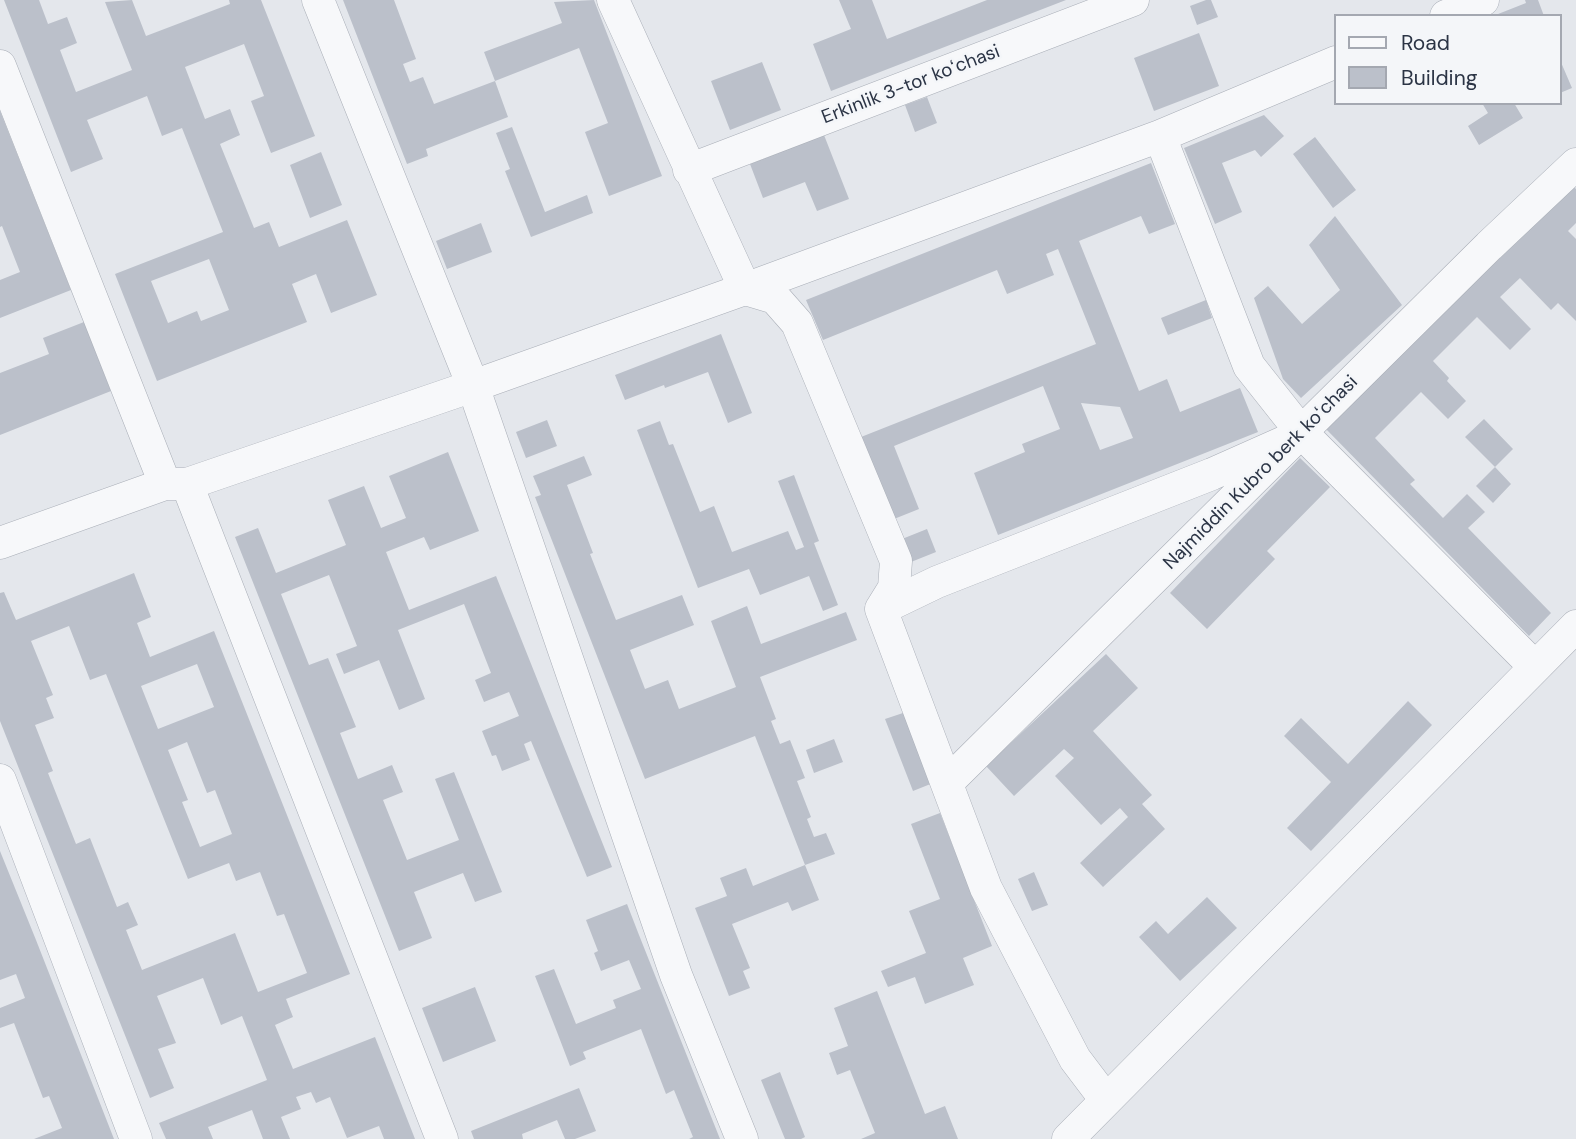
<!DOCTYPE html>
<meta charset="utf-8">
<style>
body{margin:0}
#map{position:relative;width:1576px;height:1139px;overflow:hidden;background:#e4e7ec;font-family:"DM Sans",sans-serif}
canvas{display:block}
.legend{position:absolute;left:1334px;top:14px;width:228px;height:91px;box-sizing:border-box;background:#f4f6f9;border:2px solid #a4a8b1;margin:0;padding:9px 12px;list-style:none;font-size:21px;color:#2b3445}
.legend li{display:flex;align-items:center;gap:14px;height:35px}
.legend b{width:35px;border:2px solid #a4a8b1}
</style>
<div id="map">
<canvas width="1576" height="1139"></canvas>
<ul class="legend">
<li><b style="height:9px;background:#f7f8fa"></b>Road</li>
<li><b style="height:19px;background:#bbc0ca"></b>Building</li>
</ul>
</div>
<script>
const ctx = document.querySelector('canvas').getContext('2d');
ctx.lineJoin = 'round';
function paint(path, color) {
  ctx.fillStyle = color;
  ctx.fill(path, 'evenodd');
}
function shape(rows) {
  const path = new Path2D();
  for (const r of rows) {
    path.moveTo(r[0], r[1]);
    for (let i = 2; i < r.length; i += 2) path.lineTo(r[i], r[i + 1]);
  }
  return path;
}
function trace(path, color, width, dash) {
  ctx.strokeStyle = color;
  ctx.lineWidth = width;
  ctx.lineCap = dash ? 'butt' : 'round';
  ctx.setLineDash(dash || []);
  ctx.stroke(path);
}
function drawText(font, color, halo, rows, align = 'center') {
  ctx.font = font + ' "DM Sans",sans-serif';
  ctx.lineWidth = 5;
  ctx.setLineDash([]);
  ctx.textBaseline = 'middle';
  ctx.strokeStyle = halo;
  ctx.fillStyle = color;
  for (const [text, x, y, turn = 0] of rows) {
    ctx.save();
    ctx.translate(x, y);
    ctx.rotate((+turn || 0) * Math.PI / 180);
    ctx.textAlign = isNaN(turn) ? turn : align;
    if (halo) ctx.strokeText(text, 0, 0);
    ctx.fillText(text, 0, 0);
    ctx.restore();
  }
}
const building = shape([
 [4,0,39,0,48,24,67,17,77,43,60,50,76,92,132,70,105,2,132,0,146,36,230,4,229,0,261,0,315,136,271,153,251,101,264,96,244,44,185,67,205,119,230,109,240,135,220,144,254,228,269,222,279,247,347,220,377,295,331,313,316,274,292,284,307,322,157,381,115,274,223,232,182,128,162,136,147,96,87,120,103,159,71,172],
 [209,259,229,310,201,321,197,311,168,323,151,281],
 [343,0,394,0,416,59,403,64,410,82,423,77,434,104,495,81,484,52,562,23,554,2,594,0,662,176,609,196,585,132,608,123,579,48,495,81,508,117,426,149,428,156,407,164],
 [839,0,872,0,887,39,987,0,1066,0,831,91,813,44,851,29],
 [1206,0,1211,0,1218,17,1197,25,1190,6],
 [1525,0,1538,0,1544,16,1493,16,1526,3],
 [1199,33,1219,86,1154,111,1134,58],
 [1560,60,1572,88,1560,93],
 [762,62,781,110,730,130,711,81],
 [927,97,937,123,915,132,905,105],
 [1482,103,1514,103,1523,118,1479,145,1468,126,1488,113],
 [0,111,71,290,0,318,0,280,20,272,2,226,0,227],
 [1264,115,1284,136,1261,157,1255,150,1222,163,1242,212,1215,224,1184,148],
 [512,127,545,212,587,195,593,213,531,237,505,171,510,169,496,133],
 [824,135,849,199,817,211,805,182,763,198,750,164],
 [1315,137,1356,190,1333,208,1293,154],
 [321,152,342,205,310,218,290,165],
 [1151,163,1175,224,1149,234,1141,216,1079,241,1139,391,1167,379,1180,412,1240,388,1258,432,998,535,974,473,1025,452,1022,444,1060,429,1043,386,894,446,919,509,894,519,861,437,1096,344,1058,249,1046,254,1054,275,1007,294,997,270,823,340,806,300],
 [1081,403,1120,407,1133,438,1100,450],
 [1573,186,1576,189,1576,223,1568,231,1576,239,1576,321,1558,303,1551,310,1520,278,1500,297,1531,329,1510,350,1477,317,1433,361,1449,378,1447,381,1466,401,1448,419,1421,392,1375,438,1415,480,1410,484,1443,518,1467,494,1485,512,1468,528,1551,613,1529,636,1326,429],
 [1335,216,1402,305,1301,398,1283,379,1254,298,1268,286,1302,324,1340,290,1309,245],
 [481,223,492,252,447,269,436,241],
 [1206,300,1212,318,1168,335,1161,318],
 [84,322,111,391,0,435,0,373,49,354,43,338],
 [721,334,752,413,728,423,708,372,665,388,664,385,625,400,615,375],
 [1484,419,1513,449,1495,467,1511,484,1493,503,1476,486,1495,467,1465,437],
 [547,420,557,446,526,458,516,432],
 [660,421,669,445,673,444,700,512,714,506,732,552,788,531,796,550,804,547,778,481,794,475,819,541,814,543,838,605,823,611,809,576,760,595,749,569,698,588,637,430],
 [448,452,479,531,430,550,424,537,386,552,409,610,496,576,612,867,587,877,531,741,524,744,530,760,502,771,496,755,492,756,482,731,519,716,509,692,484,702,475,680,491,673,464,604,398,630,425,699,399,710,379,660,344,674,336,654,357,646,329,575,281,594,309,665,328,658,356,727,340,733,358,779,392,765,403,792,383,800,407,860,459,840,435,779,454,772,502,892,475,902,463,873,414,892,432,938,399,951,235,537,258,528,276,573,346,545,328,500,364,486,381,528,406,518,389,476],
 [584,456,592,475,567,485,593,553,590,554,616,620,682,595,694,625,630,650,645,689,668,680,679,709,736,687,711,621,747,606,761,644,846,612,857,640,760,677,776,719,771,721,780,744,790,740,805,778,797,781,811,817,807,819,814,837,826,833,835,854,805,865,755,736,645,779,535,497,541,495,533,476],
 [1300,458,1330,487,1267,551,1275,559,1207,629,1170,593],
 [927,529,936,552,911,562,902,539],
 [134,573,151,617,137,623,150,657,214,631,350,974,286,999,293,1017,275,1025,293,1069,375,1037,415,1139,384,1139,379,1126,347,1138,330,1097,316,1103,311,1092,296,1097,301,1109,281,1117,290,1139,263,1139,252,1110,208,1127,213,1139,166,1139,159,1123,267,1080,242,1016,221,1025,203,978,157,996,176,1043,158,1049,174,1088,150,1098,0,721,0,593,4,592,16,620],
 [69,626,90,680,106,674,188,879,229,863,236,881,260,872,277,916,284,914,307,973,258,992,235,933,142,970,126,930,138,925,128,902,117,907,90,838,76,844,48,773,53,771,35,725,54,718,46,698,53,695,31,641],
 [197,664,214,707,158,729,141,686],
 [187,742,207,793,215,790,232,834,200,847,182,802,188,800,168,750],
 [1106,654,1138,688,1093,731,1152,795,1142,804,1165,829,1103,887,1080,863,1128,817,1120,808,1101,825,1055,776,1074,758,1064,749,1014,796,986,766],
 [1408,701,1432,725,1311,851,1287,828,1331,782,1284,736,1301,718,1348,764],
 [906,712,933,783,913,791,885,719],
 [834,739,843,762,814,773,806,750],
 [940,813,992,946,963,958,974,985,925,1004,915,977,888,987,881,971,926,953,909,911,940,899,911,824],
 [0,851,36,940,114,1139,34,1139,62,1128,49,1096,43,1098,14,1023,0,1028,0,1008,25,998,16,974,0,980],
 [805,865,819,900,792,911,788,902,732,924,750,968,743,971,750,988,729,996,695,908,727,896,720,878,746,868,753,886],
 [1034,872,1048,905,1032,911,1018,879],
 [1207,897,1237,928,1180,981,1139,937,1156,921,1168,934],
 [627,904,639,935,720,1139,689,1139,693,1137,674,1090,666,1094,641,1029,583,1052,586,1059,570,1066,557,1032,535,976,554,969,576,1024,616,1008,613,1000,641,989,629,960,601,971,594,953,598,951,586,920],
 [475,987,496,1041,443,1062,422,1008],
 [877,991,925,1114,945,1106,958,1139,861,1139,875,1133,850,1070,837,1075,829,1053,848,1046,834,1008],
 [780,1072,805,1137,801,1139,785,1139,761,1080],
 [579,1088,596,1131,575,1139,565,1139,557,1120,522,1134,523,1139,474,1139,471,1131]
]);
const minor = shape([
 [613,0,745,289,775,298,797,323,896,561,894,588,881,609],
 [1446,16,1483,0],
 [0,66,165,484],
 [1160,136,1249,366,1302,433,1535,667],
 [689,170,1133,0],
 [187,484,442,1139],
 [0,543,165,484,187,484,473,386,318,0],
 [881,609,986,888,1075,1059,1106,1100],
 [881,609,937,582,1212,474,1284,442],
 [0,780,136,1139],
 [947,783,1489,246,1576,164],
 [742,1139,676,975,473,386,745,289,1160,136,1336,62],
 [1068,1139,1576,626]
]);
const streetNames = [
 ["Erkinlik 3-tor koʻchasi",911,85,-21],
 ["Najmiddin Kubro berk koʻchasi",1261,473,-45]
];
paint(building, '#bbc0ca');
trace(minor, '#a9aeb7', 33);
trace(minor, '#f7f8fa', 32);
drawText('19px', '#2b3445', '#f4f6f9', streetNames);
</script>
